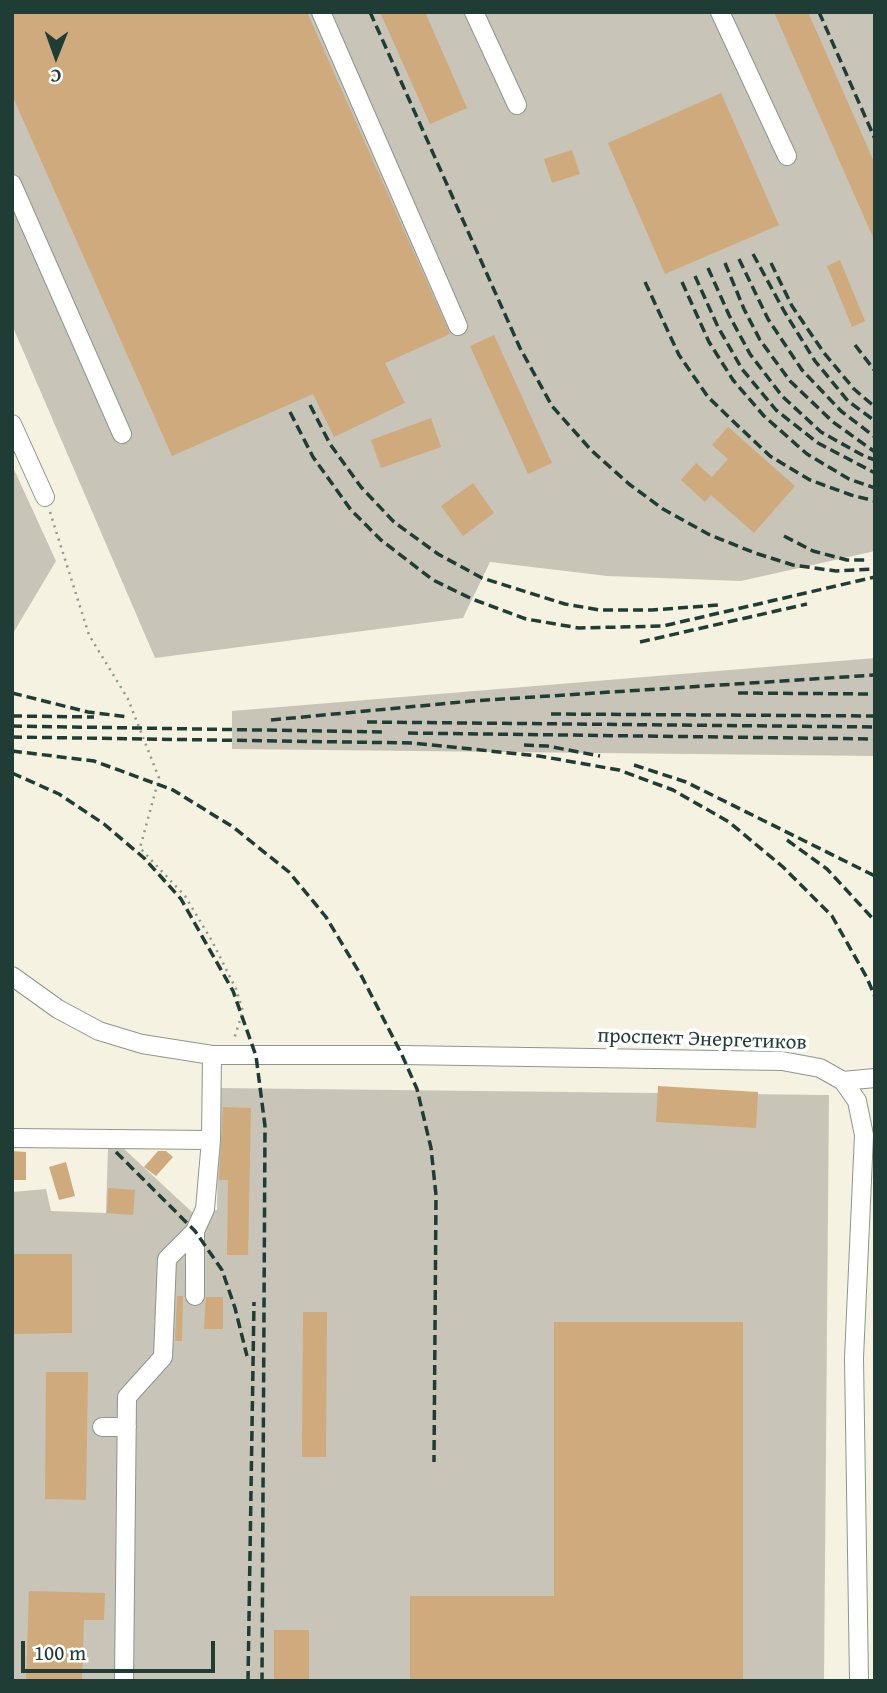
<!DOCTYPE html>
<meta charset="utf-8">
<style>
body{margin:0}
#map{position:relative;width:887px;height:1693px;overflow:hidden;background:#f6f2e2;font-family:"Gentium Book Plus",serif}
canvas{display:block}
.frame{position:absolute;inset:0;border:14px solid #1f3d34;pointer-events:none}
.north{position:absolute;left:21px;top:21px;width:70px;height:70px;-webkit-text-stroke:5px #fff;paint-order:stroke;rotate:181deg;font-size:19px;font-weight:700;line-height:28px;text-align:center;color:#1f3d34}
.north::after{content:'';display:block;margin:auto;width:24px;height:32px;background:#1f3d34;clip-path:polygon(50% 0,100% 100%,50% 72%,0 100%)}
.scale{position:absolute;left:21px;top:1641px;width:194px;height:32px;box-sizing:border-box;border:4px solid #1f3d34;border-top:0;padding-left:9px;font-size:21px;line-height:24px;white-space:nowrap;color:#1f3d34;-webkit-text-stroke:5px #fff;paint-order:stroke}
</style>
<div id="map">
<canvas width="887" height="1693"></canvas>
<div class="frame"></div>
<div class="north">С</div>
<div class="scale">100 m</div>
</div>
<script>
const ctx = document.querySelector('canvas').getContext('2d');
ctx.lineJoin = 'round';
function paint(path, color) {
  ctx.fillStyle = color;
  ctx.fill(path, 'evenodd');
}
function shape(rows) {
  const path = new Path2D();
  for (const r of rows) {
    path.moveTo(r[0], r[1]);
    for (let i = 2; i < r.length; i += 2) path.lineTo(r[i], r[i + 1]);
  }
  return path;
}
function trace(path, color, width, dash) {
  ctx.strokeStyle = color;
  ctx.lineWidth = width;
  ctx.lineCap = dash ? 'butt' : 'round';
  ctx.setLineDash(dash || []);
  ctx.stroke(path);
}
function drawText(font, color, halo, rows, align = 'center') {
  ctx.font = font + ' "Gentium Book Plus",serif';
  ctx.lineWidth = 7;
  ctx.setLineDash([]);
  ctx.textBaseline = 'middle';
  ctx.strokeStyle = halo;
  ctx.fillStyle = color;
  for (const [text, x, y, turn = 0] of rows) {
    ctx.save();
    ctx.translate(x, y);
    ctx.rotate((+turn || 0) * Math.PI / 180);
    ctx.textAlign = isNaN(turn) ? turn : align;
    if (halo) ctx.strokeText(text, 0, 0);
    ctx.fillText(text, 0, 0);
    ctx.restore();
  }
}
const industrial = shape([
 [12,12,875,12,875,551,741,581,607,576,490,562,463,618,155,658,12,325],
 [12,465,56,561,12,635],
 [875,658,875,756,232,749,232,711],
 [219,1088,829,1095,824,1681,12,1681,12,1192,46,1189,51,1211,106,1213,108,1147,122,1147,192,1212,217,1210]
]);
const building = shape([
 [12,12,307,12,450,334,385,363,405,403,334,437,313,394,172,456,12,95],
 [380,12,425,12,467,108,430,124],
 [774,12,808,12,875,164,875,242],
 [721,93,779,225,665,274,608,143],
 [572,150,580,174,552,183,544,159],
 [840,260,865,321,852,327,827,266],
 [494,335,552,463,528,474,470,346],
 [431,418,441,447,381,468,371,440],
 [728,427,795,486,754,533,711,495,705,502,681,480,696,463,712,477,728,459,712,445],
 [473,483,494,513,463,536,441,506],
 [658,1086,758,1092,756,1128,656,1122],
 [223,1107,251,1108,248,1255,227,1255,228,1180,219,1180],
 [12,1151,26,1152,26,1180,12,1180],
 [158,1151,166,1151,173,1157,156,1176,144,1167],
 [66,1162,75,1196,59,1200,49,1167],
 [108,1188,135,1190,133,1215,107,1213],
 [12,1254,72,1254,72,1333,12,1334],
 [177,1296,183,1296,182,1341,175,1341],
 [206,1297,223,1297,223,1329,204,1329],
 [303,1312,327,1312,326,1457,302,1457],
 [554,1322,743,1322,743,1681,410,1681,410,1596,554,1596],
 [46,1372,88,1372,86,1500,45,1499],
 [29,1591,105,1593,104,1620,84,1620,82,1681,26,1681],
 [274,1630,309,1630,309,1681,274,1681]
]);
const path = shape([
 [50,512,89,635,128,699,159,778,140,848,185,896,212,941,236,989,243,1011,234,1039]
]);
const minor = shape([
 [321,12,458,326],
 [474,12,517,105],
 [720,12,787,156],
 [12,184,122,434],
 [12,424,45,497],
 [12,976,58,1009,99,1031,142,1044,212,1055,402,1055,782,1061,820,1068,843,1081,857,1101,864,1135,854,1358,859,1681],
 [843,1081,875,1078],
 [12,1138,211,1140],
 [195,1231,195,1296],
 [102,1427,127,1427],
 [124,1681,127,1397,163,1357,167,1259,195,1231,205,1209,211,1140,212,1055]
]);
const rail = shape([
 [370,12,520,348,552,406,591,450,629,484,663,509,710,535,755,553,793,565,836,571,875,569],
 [819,12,875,139],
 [753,254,784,311,815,361,848,401,875,421],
 [739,259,768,319,802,370,841,411,875,437],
 [725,263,744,309,760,340,790,381,833,422,875,452],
 [771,263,792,306,824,353,854,389,875,407],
 [708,268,729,315,750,354,782,396,821,432,864,456,875,460],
 [695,276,718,327,742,369,776,410,818,443,875,473],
 [645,282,679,355,708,397,736,424,770,456,810,480,851,495,875,501],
 [682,282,709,342,733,380,764,416,807,454,849,479,875,488],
 [855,345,875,371],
 [310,405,330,444,361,487,394,522,438,554,482,578,565,604,600,610,652,610,719,605],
 [290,412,313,457,351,510,381,540,433,580,472,599,526,619,579,628,663,626,875,577],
 [784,536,813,551,847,560,868,560],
 [640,642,807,604],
 [12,693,88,712,129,717],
 [738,693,875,694],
 [551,714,875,716],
 [12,716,94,717],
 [271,720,472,701,875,675],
 [367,722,875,727],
 [12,726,383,732],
 [408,733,875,739],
 [12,737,412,743,539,756,619,770,673,790,729,822,783,867,832,916,867,978,875,997],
 [524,745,547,746,600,756],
 [12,751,94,761,173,790,233,827,289,872,326,917,362,977,402,1055,417,1089,431,1148,436,1195,434,1462],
 [634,765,686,782,875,876],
 [12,773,59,794,104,824,144,858,181,899,233,991,256,1056,265,1126,262,1681],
 [787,840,827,869,875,921],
 [116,1152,195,1231,222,1270,235,1308,247,1356],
 [248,1681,254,1302]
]);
const streetNames = [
 ["проспект Энергетиков",702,1040,2]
];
paint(industrial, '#c8c4b8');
paint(building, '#cfaa7c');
trace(minor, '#8a988b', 20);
trace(path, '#8a988b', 2.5, [2, 5]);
trace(minor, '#fff', 18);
trace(rail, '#1f3d34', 3.5, [10, 5]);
drawText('21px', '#1f3d34', '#fff', streetNames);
</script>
